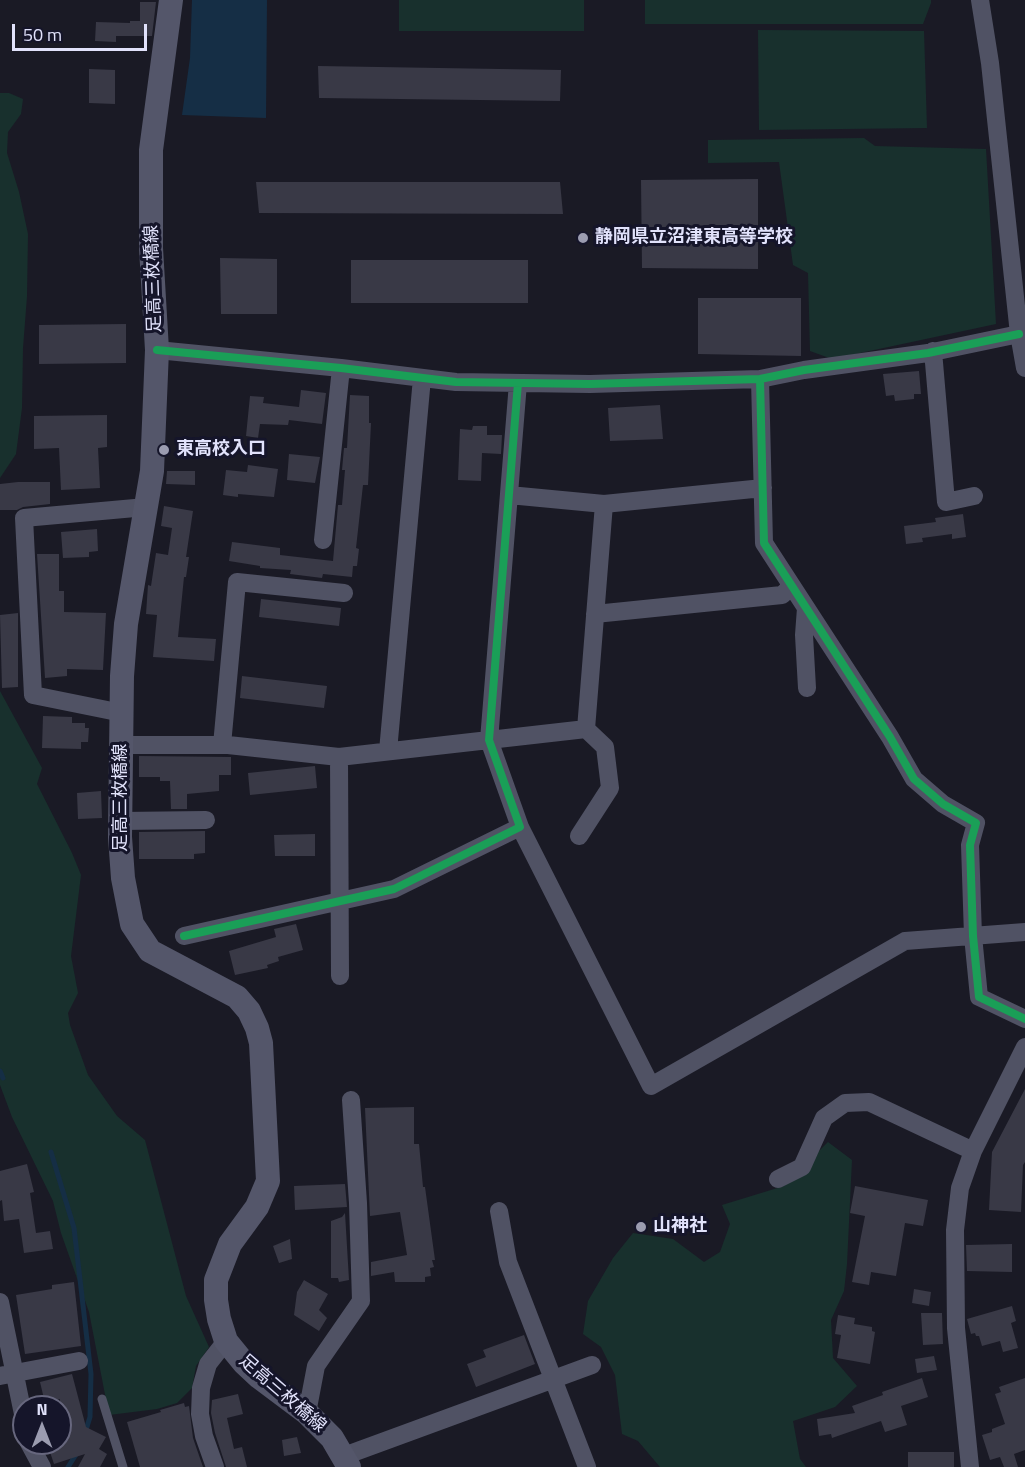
<!DOCTYPE html>
<meta charset="utf-8">
<style>
body{margin:0}
#map{position:relative;width:1025px;height:1467px;overflow:hidden;background:#1a1a25;font-family:"Titillium Web",sans-serif}
canvas{display:block}
.north{position:absolute;left:12px;top:1395px;width:60px;height:60px;box-sizing:border-box;background:#15152a;border:2px solid #67677e;border-radius:50%;rotate:0deg;font-size:16px;font-weight:700;line-height:24px;text-align:center;color:#e1e2fb}
.north::after{content:'';display:block;margin:auto;width:21px;height:27px;background:#9b9cb0;clip-path:polygon(50% 0,100% 100%,50% 72%,0 100%)}
.scale{position:absolute;left:12px;top:24px;width:135px;height:27px;box-sizing:border-box;border:3px solid #e1e2fb;border-top:0;padding-left:8px;font-size:18px;line-height:21px;white-space:nowrap;color:#e1e2fb;-webkit-text-stroke:4px #15152a;paint-order:stroke}
</style>
<div id="map">
<canvas width="1025" height="1467"></canvas>
<div class="north">N</div>
<div class="scale">50 m</div>
</div>
<script>
const ctx = document.querySelector('canvas').getContext('2d');
ctx.lineJoin = 'round';
function paint(path, color) {
  ctx.fillStyle = color;
  ctx.fill(path, 'evenodd');
}
function shape(rows) {
  const path = new Path2D();
  for (const r of rows) {
    path.moveTo(r[0], r[1]);
    for (let i = 2; i < r.length; i += 2) path.lineTo(r[i], r[i + 1]);
  }
  return path;
}
function trace(path, color, width, dash) {
  ctx.strokeStyle = color;
  ctx.lineWidth = width;
  ctx.lineCap = dash ? 'butt' : 'round';
  ctx.setLineDash(dash || []);
  ctx.stroke(path);
}
function drawText(font, color, halo, rows, align = 'center') {
  ctx.font = font + ' "Titillium Web","Noto Sans JP",sans-serif';
  ctx.lineWidth = 6;
  ctx.setLineDash([]);
  ctx.textBaseline = 'middle';
  ctx.strokeStyle = halo;
  ctx.fillStyle = color;
  for (const [text, x, y, turn = 0] of rows) {
    ctx.save();
    ctx.translate(x, y);
    ctx.rotate((+turn || 0) * Math.PI / 180);
    ctx.textAlign = isNaN(turn) ? turn : align;
    if (halo) ctx.strokeText(text, 0, 0);
    ctx.fillText(text, 0, 0);
    ctx.restore();
  }
}
const green = shape([
 [399,0,584,0,584,31,399,31],
 [645,0,931,0,931,3,923,24,645,24],
 [758,30,924,31,927,128,759,130],
 [0,93,9,93,23,99,21,114,8,132,7,153,19,192,28,234,27,296,23,348,22,408,16,454,0,478],
 [864,138,875,146,986,149,996,324,832,359,810,351,808,273,793,265,779,162,708,163,708,140],
 [0,691,42,768,37,784,72,853,81,875,71,956,78,993,68,1013,70,1025,88,1075,117,1116,145,1140,186,1296,209,1347,196,1366,192,1388,177,1403,157,1409,109,1415,89,1312,61,1233,53,1201,12,1117,0,1085],
 [828,1142,852,1160,847,1264,844,1291,831,1320,833,1358,857,1386,835,1407,793,1421,800,1459,806,1467,660,1467,638,1441,622,1434,615,1375,601,1347,583,1334,588,1301,613,1258,633,1233,673,1239,704,1262,720,1252,730,1224,722,1205,784,1186]
]);
const water = shape([
 [192,0,267,0,266,118,182,115,190,58]
]);
const stream = shape([
 [0,1071,3,1078],
 [51,1152,74,1228,91,1374,90,1417,85,1433],
 [68,1467,77,1453]
]);
const building = shape([
 [140,2,156,2,152,36,116,36,116,42,95,41,96,22,130,23,130,21,140,21],
 [318,66,561,70,560,101,319,98],
 [89,69,115,70,115,104,89,103],
 [758,179,758,269,642,268,641,180],
 [256,182,560,182,563,214,259,213],
 [220,258,277,259,277,314,221,314],
 [351,260,528,260,528,303,351,303],
 [698,298,801,298,801,356,698,354],
 [126,324,126,363,39,364,39,325],
 [919,371,921,394,914,394,914,399,895,401,894,395,886,396,883,374],
 [301,390,326,393,322,424,289,420,288,425,260,424,258,438,246,436,250,396,264,397,263,403,299,407],
 [350,395,369,396,369,423,371,423,368,485,363,485,356,548,359,549,357,566,353,566,352,577,323,574,322,578,290,574,291,570,260,568,260,566,229,561,232,542,280,548,280,555,333,561,338,505,342,505,345,470,342,470,344,448,347,448],
 [660,405,663,439,610,441,608,408],
 [107,415,107,447,98,448,100,488,61,490,59,448,34,449,34,416],
 [473,426,487,426,487,435,502,435,501,454,482,453,481,481,458,480,460,429,472,430],
 [289,454,320,457,315,483,287,480],
 [248,465,278,469,274,497,238,494,238,497,223,495,226,470,247,472],
 [167,471,195,471,195,485,166,484],
 [18,482,50,482,50,504,23,507,17,510,0,510,0,484],
 [164,506,193,511,186,557,189,557,186,577,184,577,178,637,216,639,214,661,153,657,157,615,146,614,148,585,151,586,156,553,168,555,172,528,161,526],
 [963,514,966,537,952,539,952,534,922,538,923,542,906,544,904,526,936,522,935,518],
 [97,529,98,551,89,552,89,557,63,558,61,532],
 [37,554,59,554,59,591,64,591,64,612,106,613,103,670,67,669,67,676,45,678],
 [261,599,341,608,339,626,259,617],
 [18,613,18,687,2,688,0,615],
 [242,676,327,686,324,708,240,698],
 [43,716,72,717,72,723,85,723,85,728,89,728,88,742,81,742,81,749,42,748],
 [139,756,231,757,231,775,219,775,219,791,187,794,187,809,171,809,170,781,160,781,160,777,139,777],
 [315,766,317,788,250,795,248,773],
 [101,791,102,818,78,819,77,793],
 [205,831,205,853,194,854,194,859,139,859,139,832],
 [315,834,315,856,275,856,274,835],
 [296,924,303,950,278,957,279,961,267,965,268,968,235,975,229,951,276,937,274,929],
 [1025,1089,1025,1162,1023,1165,1021,1212,989,1210,992,1152],
 [414,1107,414,1144,419,1144,423,1187,425,1187,435,1260,432,1260,434,1267,430,1268,431,1276,425,1277,425,1282,395,1282,394,1272,371,1276,371,1262,407,1255,400,1212,370,1216,365,1108],
 [27,1164,34,1192,30,1193,36,1233,50,1231,53,1249,24,1253,19,1219,4,1221,2,1200,0,1201,0,1171],
 [345,1184,347,1207,295,1210,294,1186],
 [855,1186,928,1200,923,1226,905,1223,896,1276,871,1272,869,1285,852,1282,865,1216,850,1213],
 [345,1213,349,1280,339,1282,338,1278,331,1278,331,1221,342,1217],
 [290,1239,292,1259,279,1263,273,1246],
 [1012,1244,1012,1272,967,1271,966,1245],
 [304,1280,328,1294,319,1310,327,1318,319,1331,294,1315,297,1292],
 [74,1282,81,1346,25,1354,16,1295,52,1289,52,1285],
 [914,1289,931,1292,929,1306,912,1303],
 [1012,1306,1016,1321,1011,1323,1018,1348,1003,1352,1000,1341,982,1346,979,1336,976,1336,975,1333,971,1334,967,1319],
 [921,1313,942,1313,943,1344,923,1345],
 [838,1315,855,1318,854,1324,872,1327,872,1331,875,1332,870,1364,837,1358,841,1335,835,1334],
 [524,1335,535,1364,476,1387,467,1364,486,1357,483,1350],
 [934,1356,937,1370,917,1373,915,1359],
 [72,1374,86,1427,106,1437,99,1449,107,1454,100,1467,78,1467,85,1454,54,1464,47,1443,60,1443,60,1399,45,1403,40,1382],
 [922,1378,928,1397,901,1406,907,1425,885,1432,881,1421,832,1438,831,1434,819,1436,817,1419,855,1413,852,1406,883,1395,882,1392],
 [1025,1378,1025,1450,1014,1454,1018,1467,1004,1467,1000,1457,990,1460,982,1435,992,1432,992,1429,1005,1424,995,1394,1001,1392,999,1387],
 [238,1394,243,1414,227,1418,234,1449,242,1447,247,1467,226,1467,215,1433,211,1413,212,1400],
 [184,1403,185,1407,189,1406,193,1438,203,1467,140,1467,127,1422,161,1412,160,1410],
 [297,1437,301,1453,284,1456,282,1440],
 [908,1452,954,1452,954,1467,908,1467]
]);
const service = shape([
 [102,1399,123,1467]
]);
const minor = shape([
 [980,0,990,63,1019,334,1025,368],
 [157,350,341,368,456,382,590,384,760,379,804,370,928,353,1019,334],
 [933,351,946,502,974,496],
 [760,379,764,543,890,737,914,779,943,804,976,823,970,845,973,936,979,997,1025,1019],
 [509,495,604,504,763,488],
 [323,540,341,368],
 [806,608,804,635,807,688],
 [595,614,782,595,792,586],
 [122,713,33,695,24,518,146,507],
 [122,745,228,745,339,757,586,729,604,504],
 [222,745,237,582,344,593],
 [388,751,422,378],
 [339,757,340,976],
 [121,821,206,820],
 [520,827,651,1086,905,941,1025,932],
 [579,836,610,788,605,747,586,729],
 [184,936,394,889,520,827,489,740,518,383],
 [778,1179,802,1167,824,1118,845,1103,869,1102,973,1151],
 [499,1211,508,1262,587,1467],
 [0,1302,24,1419],
 [0,1376,79,1361],
 [307,1413,316,1366,361,1301,358,1203,351,1100],
 [29,1443,42,1467],
 [344,1456,592,1365],
 [215,1467,204,1436,200,1414,201,1388,208,1364,226,1341],
 [970,1467,956,1328,955,1230,960,1188,973,1151,1025,1047]
]);
const secondary = shape([
 [171,0,151,150,151,248,157,350,152,471,126,624,122,676,120,837,123,878,132,924,150,951,237,997,249,1011,257,1028,261,1043,268,1181,257,1207,230,1244,216,1280,216,1300,219,1319,226,1341,244,1363,259,1377,307,1413,332,1438,349,1467]
]);
const cycleway = shape([
 [157,350,341,368,456,382,590,384,760,379,804,370,928,353,1019,334],
 [760,379,764,543,890,737,914,779,943,804,976,823,970,845,973,936,979,997,1025,1019],
 [184,936,394,889,520,827,489,740,518,383]
]);
const markers = [
 [583,238,6,"#9b9cb0"],
 [164,450,6,"#9b9cb0"],
 [641,1227,6,"#9b9cb0"]
];
const poiNames = [
 ["静岡県立沼津東高等学校",595,238],
 ["東高校入口",176,450],
 ["山神社",653,1227]
];
const streetNames = [
 ["足高三枚橋線",154,279,-92],
 ["足高三枚橋線",122,798,-90],
 ["足高三枚橋線",282,1394,41]
];
paint(green, '#18302d');
paint(water, '#152e45');
trace(stream, '#152e45', 5);
paint(building, '#393946');
trace(service, '#505264', 9);
trace(minor, '#505264', 18);
trace(secondary, '#54566a', 24);
trace(cycleway, '#1a9f57', 8);
for (const [x, y, r, color] of markers) {
  const dot = new Path2D();
  dot.arc(x, y, r, 0, 2 * Math.PI);
  ctx.fillStyle = color;
  ctx.fill(dot);
  trace(dot, '#15152a', 2);
}
drawText('bold 18px', '#e1e2fb', '#15152a', poiNames, 'left');
drawText('18px', '#e1e2fb', '#15152a', streetNames);
</script>
